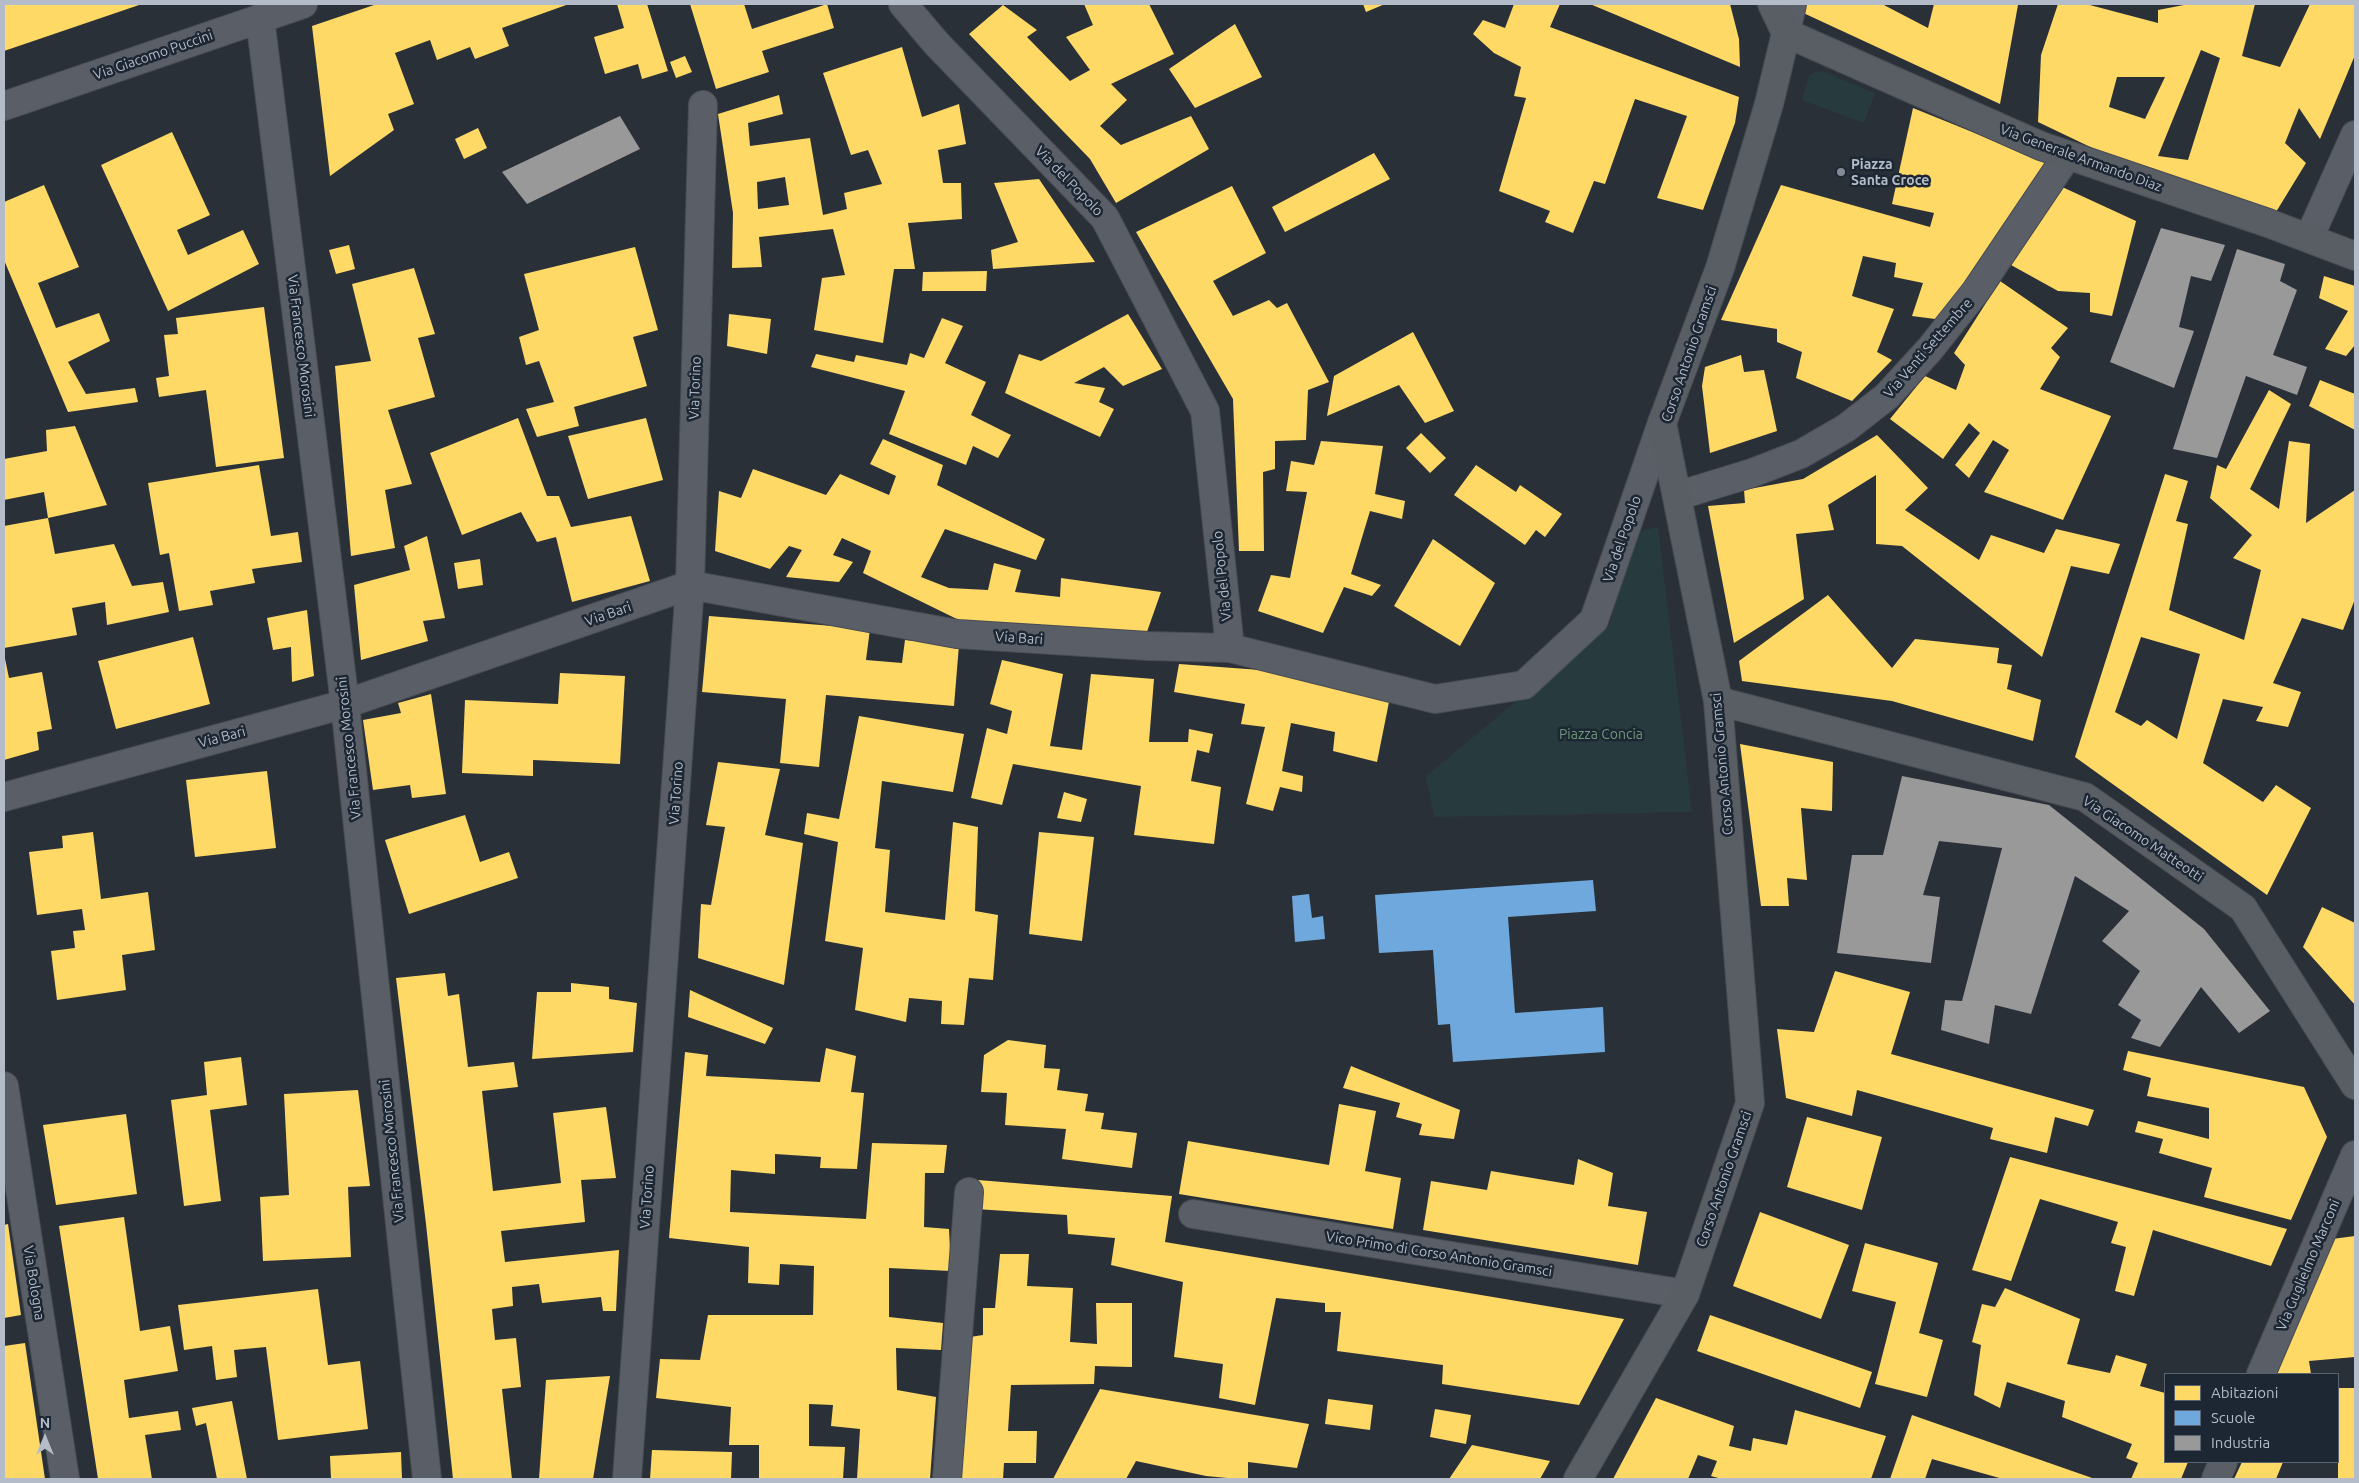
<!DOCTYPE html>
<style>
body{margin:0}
#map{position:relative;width:2359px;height:1483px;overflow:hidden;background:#2a3038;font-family:Ubuntu,sans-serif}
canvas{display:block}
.frame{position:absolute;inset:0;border:5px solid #b4bcc9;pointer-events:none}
.legend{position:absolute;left:2164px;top:1373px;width:175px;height:90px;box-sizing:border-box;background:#1d2633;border:1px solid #59626f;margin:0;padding:6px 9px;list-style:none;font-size:15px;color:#b4bcc9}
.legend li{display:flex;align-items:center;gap:10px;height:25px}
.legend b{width:25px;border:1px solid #59626f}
.north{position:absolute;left:20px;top:1413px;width:50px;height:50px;-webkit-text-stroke:4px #1d2633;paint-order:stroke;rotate:0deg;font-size:14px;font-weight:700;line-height:20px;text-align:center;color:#b4bcc9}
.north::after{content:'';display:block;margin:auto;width:18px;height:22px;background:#b4bcc9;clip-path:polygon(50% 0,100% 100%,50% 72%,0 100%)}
</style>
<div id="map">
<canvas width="2359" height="1483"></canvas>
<div class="frame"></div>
<ul class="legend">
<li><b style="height:14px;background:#ffd966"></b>Abitazioni</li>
<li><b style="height:14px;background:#6fa8dc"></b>Scuole</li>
<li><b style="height:14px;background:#999"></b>Industria</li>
</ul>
<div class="north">N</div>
</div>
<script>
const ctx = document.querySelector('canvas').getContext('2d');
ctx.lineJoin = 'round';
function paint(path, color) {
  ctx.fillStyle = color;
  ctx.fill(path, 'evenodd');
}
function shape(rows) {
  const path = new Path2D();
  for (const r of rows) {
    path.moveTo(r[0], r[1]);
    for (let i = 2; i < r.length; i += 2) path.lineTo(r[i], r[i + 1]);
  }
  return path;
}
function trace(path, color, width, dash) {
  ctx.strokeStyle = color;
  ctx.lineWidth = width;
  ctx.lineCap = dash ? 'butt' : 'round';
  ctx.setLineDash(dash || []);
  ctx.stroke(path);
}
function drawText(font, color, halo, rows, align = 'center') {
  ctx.font = font + ' Ubuntu,sans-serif';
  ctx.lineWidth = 5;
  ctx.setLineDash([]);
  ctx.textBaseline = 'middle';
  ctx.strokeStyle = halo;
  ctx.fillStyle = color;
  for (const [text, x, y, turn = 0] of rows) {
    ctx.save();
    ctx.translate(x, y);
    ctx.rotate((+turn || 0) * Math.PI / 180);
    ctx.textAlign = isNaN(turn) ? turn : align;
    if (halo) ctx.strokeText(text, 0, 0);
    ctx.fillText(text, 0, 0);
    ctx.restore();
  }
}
const green = shape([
 [1822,71,1875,93,1864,123,1802,100,1809,76,1815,72],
 [1658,527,1692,812,1434,817,1426,776,1610,624,1635,532]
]);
const homes = shape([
 [4,4,142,4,4,51],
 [377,4,569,4,502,28,509,46,475,59,470,47,437,60,430,40,395,53,414,104,388,114,394,130,330,176,312,26],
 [617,4,647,4,668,71,642,79,638,64,605,74,594,37,624,28],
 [690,4,744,4,752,29,827,4,834,28,762,51,769,72,716,89],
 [1084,4,1149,4,1174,54,1111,84,1127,100,1100,126,1121,145,1191,116,1209,149,1116,203,1090,159,969,34,1003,5,1037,30,1027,37,1070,81,1090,70,1066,37,1093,25],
 [1363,4,1385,4,1366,12],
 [1514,4,1560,4,1550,27,1739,97,1735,123,1703,210,1657,198,1687,116,1635,99,1605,184,1594,181,1573,233,1545,222,1550,211,1499,191,1526,98,1514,96,1521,67,1494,53,1473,34,1483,20,1505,28],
 [1590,4,1730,4,1739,39,1740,67],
 [1801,4,1882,4,1928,28,1934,4,2018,5,2000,104,1799,11],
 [2058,4,2086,4,2158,23,2158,10,2189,4,2255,4,2242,56,2280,67,2310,4,2354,4,2355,55,2320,139,2299,108,2285,143,2306,163,2276,212,2128,165,2038,122,2041,55],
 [2201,50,2220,58,2188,160,2158,156],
 [2117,77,2165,77,2145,119,2109,107],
 [1235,24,1262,77,1195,108,1169,69],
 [902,47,922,117,959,104,966,144,938,150,943,183,961,183,962,219,908,223,915,269,894,269,883,343,814,330,822,278,845,275,833,229,759,237,762,267,732,268,733,213,718,114,779,95,783,114,748,123,750,146,810,138,823,215,847,209,844,193,882,184,868,150,851,155,823,73],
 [785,177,789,205,758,209,757,182],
 [685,56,692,72,676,78,670,62],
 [1913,108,2049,163,1943,320,1912,316,1923,283,1894,277,1896,263,1863,256,1852,296,1894,309,1877,352,1892,360,1852,401,1796,378,1802,352,1777,342,1777,329,1721,320,1781,185,1930,227,1934,213,1892,204],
 [478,128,487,148,464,159,455,139],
 [172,132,210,215,177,230,188,255,243,230,259,264,168,311,101,165],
 [1374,153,1390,179,1285,232,1272,207],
 [1039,179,1095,262,993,269,991,250,1018,242,994,183],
 [44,185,79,267,38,283,56,328,99,313,110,341,68,362,86,394,135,388,138,402,68,412,4,260,4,202],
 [1232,186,1266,253,1213,281,1233,316,1269,300,1277,308,1287,303,1329,382,1308,390,1306,440,1275,441,1275,469,1263,472,1264,551,1239,551,1233,399,1136,232],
 [2060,186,2136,221,2112,316,2090,312,2090,293,2058,291,2011,265],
 [349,245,355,269,336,274,329,250],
 [635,247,658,330,633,337,647,386,574,407,579,426,537,437,526,409,554,402,539,361,526,365,519,337,539,330,524,274],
 [414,268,435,334,418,338,435,397,388,410,412,484,385,490,395,548,351,556,335,366,371,361,352,284],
 [987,271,986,291,922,291,923,272],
 [2324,276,2355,286,2355,345,2346,356,2325,349,2348,311,2319,298],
 [2000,281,2068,328,2051,348,2060,357,2040,389,2111,416,2063,520,1984,492,2009,450,1993,440,1969,478,1955,465,1980,433,1969,423,1943,459,1890,419,1925,376,1956,390,1965,365,1954,353],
 [264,307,284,458,216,467,206,390,159,397,156,378,169,376,164,335,178,334,176,318],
 [729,314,771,319,767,354,727,346],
 [1128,314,1162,369,1123,386,1104,367,1074,383,1105,388,1099,402,1114,409,1100,437,1005,393,1019,354,1041,361],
 [942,318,963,326,945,363,986,382,971,415,1011,435,998,458,973,446,966,465,889,434,905,391,811,367,816,354,854,362,856,355,907,365,910,353,924,358],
 [1413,332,1454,411,1425,423,1399,385,1327,416,1334,376],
 [1741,355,1744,372,1764,370,1777,431,1710,453,1702,386,1705,367],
 [2320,380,2355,394,2355,430,2309,406],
 [2269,390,2291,404,2250,489,2279,509,2289,441,2310,444,2306,523,2355,490,2355,599,2343,630,2302,618,2273,683,2301,692,2288,727,2256,721,2263,707,2223,699,2203,763,2263,802,2276,785,2311,808,2267,895,2075,757,2165,474,2188,481,2176,521,2188,524,2169,610,2244,640,2261,570,2233,558,2252,535,2210,498,2217,465,2226,469],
 [2141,637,2200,654,2177,739,2147,720,2141,726,2115,712],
 [518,418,547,496,559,496,571,527,631,516,650,581,572,602,556,537,537,542,521,512,462,535,430,453],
 [646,418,663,480,588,499,568,436],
 [75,426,107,505,48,518,44,492,4,500,4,459,47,451,46,430],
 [1421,433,1446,458,1430,473,1406,448],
 [1877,435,1928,488,1905,510,1979,560,1991,535,2044,553,2056,529,2120,544,2109,574,2071,566,2042,657,1902,546,1876,544,1876,475,1828,505,1834,530,1796,534,1804,599,1734,643,1708,506,1745,503,1744,490,1803,479],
 [883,439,943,465,937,485,1045,539,1036,560,945,529,921,577,949,588,988,590,994,563,1021,570,1015,592,1060,597,1061,578,1161,592,1143,643,965,623,863,573,871,551,842,538,833,555,853,562,839,582,786,577,802,550,789,546,770,569,715,551,719,491,741,498,753,469,826,495,840,474,889,495,896,476,870,464],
 [1321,441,1383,446,1375,494,1405,501,1402,519,1370,511,1351,574,1381,585,1372,596,1344,587,1323,633,1258,611,1271,575,1290,578,1307,492,1286,491,1291,461,1314,465],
 [259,465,271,536,298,532,302,562,252,569,255,583,210,591,213,605,179,611,169,553,160,555,148,483],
 [1476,465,1516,492,1520,485,1562,514,1545,537,1536,530,1525,545,1454,495],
 [48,518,55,554,114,544,132,586,163,582,169,612,107,625,105,602,72,608,77,635,4,648,4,526],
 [427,536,445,618,423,621,428,641,361,660,354,585,410,570,404,546],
 [1433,539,1495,583,1460,646,1394,606],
 [480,559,483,585,458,589,454,563],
 [1828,595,1892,668,1915,639,1999,648,1997,663,2012,665,2007,689,2041,700,2033,741,1892,701,1742,681,1739,661],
 [307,610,314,676,292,682,291,647,273,650,267,618],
 [709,616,870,629,866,660,902,663,905,640,959,645,954,706,826,695,819,767,780,763,786,699,702,692],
 [193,637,210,704,116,729,98,661],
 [4,654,9,678,42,672,52,729,37,732,39,750,4,760],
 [1002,660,1063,674,1050,746,1082,750,1091,674,1154,679,1149,742,1188,742,1189,729,1213,734,1209,753,1197,750,1191,781,1221,787,1214,844,1134,835,1141,786,1013,764,1002,805,971,798,987,728,1007,734,1012,711,990,704],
 [1179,664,1274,671,1391,692,1377,762,1333,751,1335,732,1291,723,1282,771,1303,776,1302,792,1280,787,1273,811,1246,804,1265,727,1241,724,1245,704,1174,692],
 [560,673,625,676,620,764,533,760,533,776,462,773,465,700,558,704],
 [431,694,446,794,412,798,410,785,373,790,363,720,401,713,398,703],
 [859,716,964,734,953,792,882,781,875,848,890,850,885,912,945,920,953,822,978,827,975,911,998,915,993,980,969,978,964,1025,941,1024,942,1001,909,998,906,1022,855,1010,863,948,825,941,838,842,804,834,807,813,839,819],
 [1740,744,1833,762,1832,811,1801,808,1807,880,1787,878,1789,906,1761,906],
 [718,762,780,769,765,835,803,843,784,985,698,958,701,904,711,905,725,827,706,825],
 [267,771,276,848,195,857,186,780],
 [1064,792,1087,799,1081,822,1057,818],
 [465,815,480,862,509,852,518,878,409,914,385,840],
 [93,832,101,899,148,892,155,950,122,955,126,990,57,1000,51,951,75,948,73,931,85,930,82,909,37,915,29,852,63,848,62,836],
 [1039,832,1094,837,1082,941,1029,934],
 [2322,907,2355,923,2355,1005,2303,947],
 [1835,971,1910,992,1891,1054,2094,1110,2088,1126,2055,1117,2047,1153,1990,1139,1993,1128,1857,1090,1852,1116,1786,1098,1777,1029,1814,1032],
 [445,973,448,996,459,994,468,1067,514,1062,518,1087,482,1091,493,1191,561,1183,553,1113,606,1107,616,1178,581,1180,585,1222,501,1231,505,1262,619,1250,616,1311,603,1311,601,1297,542,1303,539,1284,512,1287,513,1306,492,1309,495,1340,516,1338,521,1387,502,1389,512,1479,453,1479,426,1224,396,978],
 [571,983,609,987,609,999,637,1003,633,1052,532,1059,537,992,571,992],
 [690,990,773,1028,765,1044,688,1017],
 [1008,1040,1046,1045,1044,1068,1060,1069,1057,1090,1088,1094,1085,1111,1104,1113,1101,1129,1137,1133,1132,1168,1062,1159,1066,1129,1005,1125,1007,1093,981,1092,984,1055],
 [826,1048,856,1056,851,1092,864,1093,857,1169,820,1168,821,1157,775,1154,775,1174,731,1170,730,1212,866,1219,872,1143,947,1145,944,1173,925,1173,924,1227,949,1229,951,1271,889,1268,889,1317,943,1323,941,1350,896,1348,897,1390,936,1397,930,1479,857,1479,860,1429,831,1426,833,1405,809,1404,809,1446,845,1447,843,1479,759,1479,759,1445,729,1445,731,1407,656,1398,660,1359,700,1360,708,1315,813,1315,814,1266,780,1264,779,1285,748,1283,749,1247,669,1238,685,1052,708,1055,706,1076,820,1082],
 [2128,1051,2304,1087,2327,1137,2291,1220,2204,1197,2212,1168,2159,1153,2163,1139,2135,1132,2138,1121,2209,1139,2209,1108,2147,1096,2151,1078,2123,1070],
 [241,1057,247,1105,210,1110,221,1201,184,1206,171,1100,207,1095,204,1062],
 [1351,1066,1460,1110,1454,1139,1419,1135,1422,1124,1396,1117,1400,1103,1343,1088],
 [358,1090,370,1186,348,1187,351,1257,263,1261,260,1197,289,1195,284,1094],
 [1339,1104,1376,1111,1365,1171,1401,1178,1393,1229,1179,1194,1188,1141,1329,1165],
 [126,1114,137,1194,56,1205,43,1125],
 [1807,1117,1882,1137,1862,1210,1787,1187],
 [2010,1157,2287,1229,2271,1266,2153,1230,2134,1296,2115,1291,2126,1247,2111,1243,2118,1222,2040,1199,2011,1281,1972,1270],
 [1578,1159,1613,1173,1608,1206,1647,1212,1638,1265,1423,1230,1431,1181,1487,1190,1491,1171,1574,1185],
 [978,1180,1172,1196,1165,1242,1624,1319,1579,1405,1442,1384,1443,1365,1337,1351,1341,1312,1325,1312,1325,1303,1276,1298,1255,1405,1219,1398,1223,1364,1174,1357,1183,1282,1111,1265,1115,1238,1068,1234,1067,1215,976,1209],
 [1760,1212,1849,1245,1821,1319,1733,1286],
 [124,1217,140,1331,170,1326,178,1371,124,1380,129,1418,178,1411,181,1430,145,1435,152,1479,98,1479,59,1226],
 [8,1224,21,1315,4,1318,4,1225],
 [2355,1236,2355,1357,2309,1361,2311,1374,2277,1374,2332,1239],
 [1865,1243,1938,1263,1919,1333,1943,1340,1927,1397,1875,1384,1896,1302,1852,1291],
 [1000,1254,1029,1254,1027,1286,1073,1288,1070,1342,1097,1344,1096,1303,1132,1303,1132,1367,1095,1366,1094,1384,1011,1385,1008,1431,1037,1431,1036,1463,1004,1463,1003,1479,956,1479,970,1337,983,1335,983,1308,995,1308],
 [2005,1288,2080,1319,2067,1364,2110,1373,2116,1355,2147,1364,2140,1386,2165,1393,2165,1462,2188,1462,2181,1479,2131,1479,2138,1463,2126,1458,2132,1444,2062,1417,2065,1401,2007,1382,2000,1408,1974,1395,1981,1345,1972,1342,1982,1304,1995,1307],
 [318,1289,328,1365,360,1361,368,1429,278,1440,266,1347,234,1350,237,1377,216,1380,212,1346,184,1350,178,1305],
 [1710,1315,1872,1372,1860,1408,1697,1351],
 [25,1343,45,1479,4,1479,4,1346],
 [610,1376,593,1479,539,1479,546,1380],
 [2338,1388,2355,1388,2355,1479,2338,1479],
 [1100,1389,1309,1424,1297,1468,1248,1462,1248,1479,1238,1479,1206,1476,1136,1461,1126,1479,1053,1479],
 [1656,1398,1734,1426,1729,1446,1751,1451,1753,1438,1787,1445,1795,1410,1886,1436,1871,1479,1722,1479,1711,1476,1717,1461,1698,1455,1688,1479,1613,1479],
 [1328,1399,1373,1405,1370,1430,1325,1424],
 [232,1401,247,1479,217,1479,206,1423,196,1426,192,1408],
 [1435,1409,1471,1415,1466,1444,1430,1437],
 [1912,1415,2095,1479,2003,1479,1932,1459,1925,1479,1890,1479],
 [1472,1445,1550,1461,1540,1479,1449,1479],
 [652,1450,732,1452,731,1479,650,1479],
 [401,1452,402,1479,331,1479,330,1456],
 [2242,1462,2283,1462,2276,1479,2234,1479]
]);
const schools = shape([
 [1593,880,1596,911,1508,917,1515,1013,1603,1007,1605,1052,1453,1062,1450,1024,1438,1025,1433,950,1379,953,1375,895],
 [1309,894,1312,918,1323,916,1325,939,1295,942,1292,896]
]);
const industry = shape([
 [620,116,640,149,527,204,502,172],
 [2161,228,2225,245,2211,281,2191,276,2179,327,2194,331,2174,388,2110,362],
 [2237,249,2285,264,2280,281,2297,290,2273,355,2307,367,2297,395,2246,376,2217,458,2173,449],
 [1902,776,2049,805,2204,929,2270,1011,2239,1033,2201,987,2160,1047,2131,1038,2141,1020,2118,1005,2140,971,2102,941,2129,911,2075,876,2031,1014,1995,1005,1989,1044,1941,1030,1945,1000,1962,1001,2002,848,1939,841,1923,895,1940,897,1931,963,1837,953,1852,855,1883,855]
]);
const street = shape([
 [903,4,936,43,1105,218,1205,411,1230,648],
 [260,18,345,704,427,1479],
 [1786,33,1792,4],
 [4,106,303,4],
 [2309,238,2355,135],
 [1677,496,1752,473,1801,454,1846,428,1887,396,1930,349,1976,291,2067,156],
 [4,797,345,704,690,585,957,634,1148,646,1230,648,1435,699,1524,685,1594,620,1662,423],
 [4,1086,65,1479],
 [1193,1214,1685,1294],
 [2261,1374,2355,1155],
 [627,1479,690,585,703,105],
 [947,1479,969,1192],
 [2216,1479,2223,1462]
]);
const secondary = shape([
 [1772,4,1786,33],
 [1786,33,2041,146,2268,223,2355,256],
 [1718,701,2085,797,2243,908,2355,1085],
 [1578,1479,1685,1294,1750,1103,1718,701,1662,423,1720,268,1769,104,1786,33]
]);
const markers = [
 [1841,172,5,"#848b96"]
];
const streetNames = [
 ["Via Giacomo Puccini",153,55,-19],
 ["Via Generale Armando Diaz",2081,158,20],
 ["Via del Popolo",1069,181,46],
 ["Via Francesco Morosini",301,346,83],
 ["Via Venti Settembre",1928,348,-49],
 ["Corso Antonio Gramsci",1689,354,-71],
 ["Via Torino",695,388,-88],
 ["Via del Popolo",1622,539,-71],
 ["Via del Popolo",1222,576,-96],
 ["Via Bari",608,614,-19],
 ["Via Bari",1019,638,4],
 ["Via Bari",222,737,-15],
 ["Via Francesco Morosini",349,748,-96],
 ["Corso Antonio Gramsci",1722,764,-95],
 ["Via Torino",676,793,-86],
 ["Via Giacomo Matteotti",2143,839,34],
 ["Via Francesco Morosini",392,1151,-96],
 ["Corso Antonio Gramsci",1724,1179,-71],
 ["Via Torino",647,1197,-86],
 ["Vico Primo di Corso Antonio Gramsci",1439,1254,9],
 ["Via Guglielmo Marconi",2308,1265,-67],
 ["Via Bologna",34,1283,81]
];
const poiNames = [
 ["Piazza",1851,164],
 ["Santa Croce",1851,180]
];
const parkNames = [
 ["Piazza Concia",1601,734]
];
paint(green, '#273a3e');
paint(homes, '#ffd966');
paint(schools, '#6fa8dc');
paint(industry, '#999');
trace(street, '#484c53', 30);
trace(secondary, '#484c53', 30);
trace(street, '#5a5e66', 28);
trace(secondary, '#595d64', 28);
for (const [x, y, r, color] of markers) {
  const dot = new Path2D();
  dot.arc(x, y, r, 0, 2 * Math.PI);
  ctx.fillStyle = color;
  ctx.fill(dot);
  trace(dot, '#1d2633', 2);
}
drawText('14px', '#b4bcc9', '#1d2633', streetNames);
drawText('bold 14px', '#b4bcc9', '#1d2633', poiNames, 'left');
drawText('14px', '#6b9a76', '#1d2633', parkNames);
</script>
